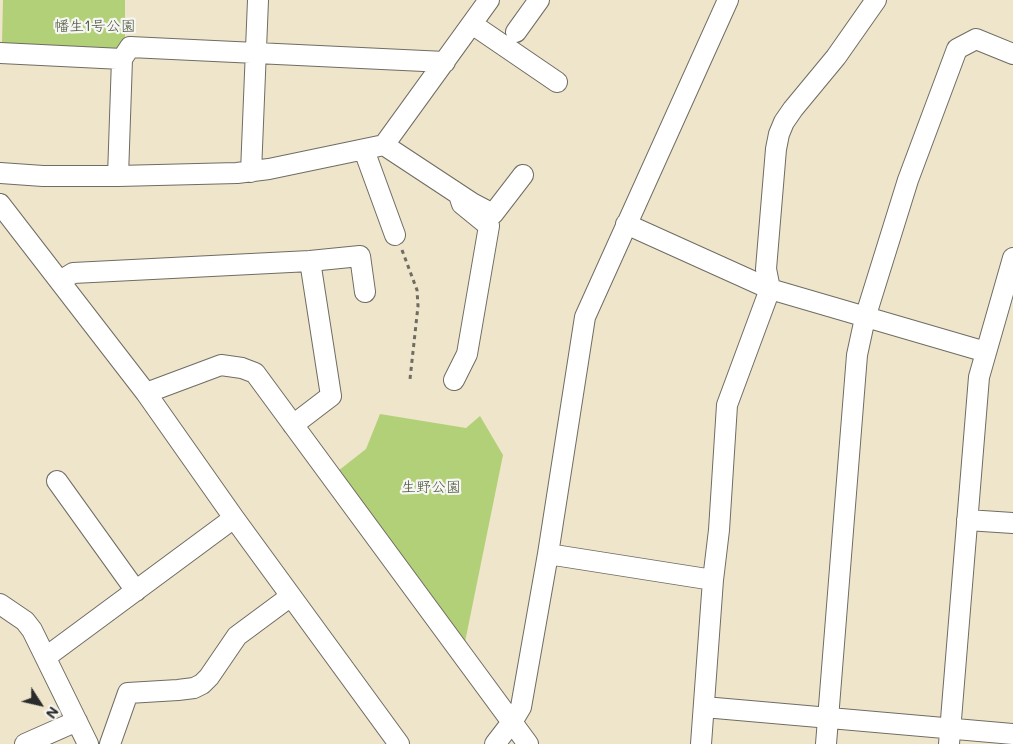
<!DOCTYPE html>
<meta charset="utf-8">
<style>
body{margin:0}
#map{position:relative;width:1013px;height:744px;overflow:hidden;background:#eee5cb;font-family:Mali,sans-serif}
canvas{display:block}
.north{position:absolute;left:15px;top:679px;width:50px;height:50px;-webkit-text-stroke:4px #f6f6f2;paint-order:stroke;rotate:125deg;font-size:14px;font-weight:700;line-height:20px;text-align:center;color:#2b2b2b}
.north::after{content:'';display:block;margin:auto;width:18px;height:22px;background:#2b2b2b;clip-path:polygon(50% 0,100% 100%,50% 72%,0 100%)}
</style>
<div id="map">
<canvas width="1013" height="744"></canvas>
<div class="north">N</div>
</div>
<script>
const ctx = document.querySelector('canvas').getContext('2d');
ctx.lineJoin = 'round';
function paint(path, color) {
  ctx.fillStyle = color;
  ctx.fill(path, 'evenodd');
}
function shape(rows) {
  const path = new Path2D();
  for (const r of rows) {
    path.moveTo(r[0], r[1]);
    for (let i = 2; i < r.length; i += 2) path.lineTo(r[i], r[i + 1]);
  }
  return path;
}
function trace(path, color, width, dash) {
  ctx.strokeStyle = color;
  ctx.lineWidth = width;
  ctx.lineCap = dash ? 'butt' : 'round';
  ctx.setLineDash(dash || []);
  ctx.stroke(path);
}
function drawText(font, color, halo, rows, align = 'center') {
  ctx.font = font + ' Mali,"Klee One",sans-serif';
  ctx.lineWidth = 4.5;
  ctx.setLineDash([]);
  ctx.textBaseline = 'middle';
  ctx.strokeStyle = halo;
  ctx.fillStyle = color;
  for (const [text, x, y, turn = 0] of rows) {
    ctx.save();
    ctx.translate(x, y);
    ctx.rotate((+turn || 0) * Math.PI / 180);
    ctx.textAlign = isNaN(turn) ? turn : align;
    if (halo) ctx.strokeText(text, 0, 0);
    ctx.fillText(text, 0, 0);
    ctx.restore();
  }
}
const green = shape([
 [3,0,125,0,125,41,116,53,6,49,2,43],
 [380,414,466,428,480,416,503,455,465,642,338,471,366,449]
]);
const path = shape([
 [402,250,417,290,418,306,410,379]
]);
const minor = shape([
 [472,24,557,82],
 [516,32,539,0],
 [0,53,122,59,130,47,445,62],
 [384,145,472,203,493,214,523,175],
 [364,150,395,235],
 [251,172,258,0],
 [0,173,43,176,118,176,237,173,269,169,384,145,489,0],
 [118,176,122,59],
 [0,204,146,393,234,518,399,744],
 [626,224,770,289,986,352],
 [60,281,73,273,310,261,360,256,365,292],
 [454,380,467,354,489,226,462,204,459,195],
 [146,393,221,365,242,368,255,373,528,744],
 [293,425,331,396,310,261],
 [57,481,136,591],
 [967,520,1013,523],
 [548,554,713,580],
 [0,604,25,621,32,630,88,744],
 [46,657,234,518],
 [704,707,1013,734],
 [25,744,77,721],
 [110,744,128,693,178,690,194,688,202,684,209,677,237,636,291,596],
 [495,744,512,722,521,707,548,554,585,317,728,0],
 [701,744,713,580,719,530,727,405,770,289,766,269,776,149,779,134,784,122,793,109,836,57,876,0],
 [826,744,857,355,865,318,908,180,957,49,976,39,1013,54],
 [949,744,979,377,1013,258]
]);
const parkNames = [
 ["幡生1号公園",95,26],
 ["生野公園",431,487]
];
paint(green, '#b2d077');
trace(minor, '#6f6c63', 22);
trace(path, '#6f6c63', 3, [4, 4]);
trace(minor, '#fff', 20);
drawText('15px', '#4d543e', '#f6f6f2', parkNames);
</script>
